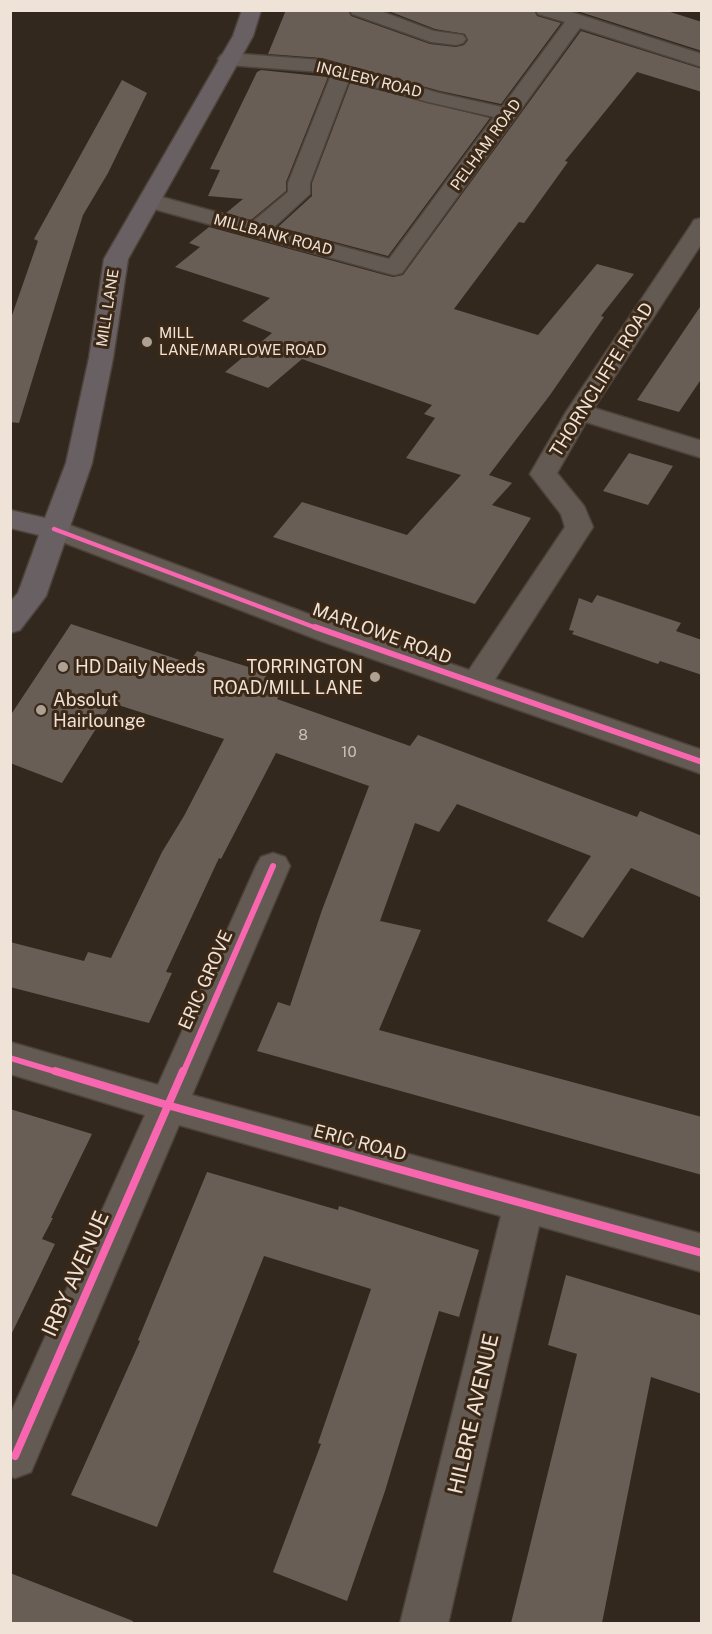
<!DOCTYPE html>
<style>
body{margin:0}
#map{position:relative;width:712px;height:1634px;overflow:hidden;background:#33281e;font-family:"Public Sans",sans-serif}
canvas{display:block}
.frame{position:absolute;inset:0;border:12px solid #efe2d7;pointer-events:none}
</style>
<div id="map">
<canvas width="712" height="1634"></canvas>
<div class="frame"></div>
</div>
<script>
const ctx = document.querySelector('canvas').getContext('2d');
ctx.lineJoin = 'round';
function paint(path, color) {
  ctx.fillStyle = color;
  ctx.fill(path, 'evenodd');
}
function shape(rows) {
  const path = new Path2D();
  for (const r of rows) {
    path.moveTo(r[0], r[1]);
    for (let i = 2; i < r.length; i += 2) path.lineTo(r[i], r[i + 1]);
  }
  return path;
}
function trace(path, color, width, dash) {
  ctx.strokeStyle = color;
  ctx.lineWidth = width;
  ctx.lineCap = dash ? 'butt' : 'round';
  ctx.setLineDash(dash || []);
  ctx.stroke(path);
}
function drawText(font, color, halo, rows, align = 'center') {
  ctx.font = font + ' "Public Sans",sans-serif';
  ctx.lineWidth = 6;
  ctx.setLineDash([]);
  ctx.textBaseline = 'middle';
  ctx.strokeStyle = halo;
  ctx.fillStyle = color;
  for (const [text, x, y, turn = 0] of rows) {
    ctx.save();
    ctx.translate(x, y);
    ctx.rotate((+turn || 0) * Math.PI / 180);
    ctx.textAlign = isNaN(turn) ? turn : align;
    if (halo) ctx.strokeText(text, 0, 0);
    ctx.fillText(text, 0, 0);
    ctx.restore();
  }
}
const building = shape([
 [286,10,348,10,351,16,430,44,456,47,464,45,468,40,465,34,435,29,386,10,534,10,537,16,561,23,501,104,440,91,322,58,268,54],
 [574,10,664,10,702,22,702,51],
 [581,31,702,69,702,92,637,72,565,161,568,162,524,223,519,222,454,309,538,335,597,264,634,274,601,316,604,317,550,395,489,475,512,483,492,505,531,518,475,604,273,537,302,502,407,535,461,475,406,458,435,418,424,414,432,405,302,359,268,388,225,372,272,333,242,321,270,298,175,267,200,247,189,243,209,227,385,275,393,277,403,275],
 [261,70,328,77,286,182,286,191,251,220,226,213,243,199,208,196,220,170,210,169,257,72],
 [122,80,147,93,108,173,83,215,19,423,10,422,10,321,38,241,34,239],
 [350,83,490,118,388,256,278,227,312,196,312,183],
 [702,304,702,378,679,412,637,400],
 [629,453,673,466,648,505,603,491],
 [597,595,681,623,676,631,702,640,702,675,660,661,658,664,572,634,574,631,569,630,579,598,592,603],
 [71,624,189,663,197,651,268,673,264,679,286,685,277,699,410,746,418,735,637,817,640,811,702,836,702,898,631,868,583,938,547,921,591,856,457,804,439,832,415,823,380,921,421,930,379,1030,702,1117,702,1175,257,1051,278,1002,290,1006,322,910,369,786,276,753,221,859,219,858,166,972,172,973,149,1023,10,987,10,942,84,961,88,952,111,958,162,852,184,816,224,739,112,703,62,783,10,763,10,716],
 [10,1109,92,1134,51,1218,53,1218,42,1239,55,1244,10,1337],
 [207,1172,338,1210,339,1206,479,1250,459,1317,439,1311,385,1491,347,1601,273,1572,321,1444,318,1443,371,1289,264,1256,157,1527,71,1495,140,1341,138,1340],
 [566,1275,702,1316,702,1394,651,1377,602,1623,511,1623,577,1354,548,1345],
 [10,1573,133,1621,133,1623,10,1623]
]);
const minor = shape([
 [350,10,378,10,434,31,463,35,466,39,463,43,456,45,431,42,352,14,350,10],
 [536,10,565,10,702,54,702,67,580,28,402,273,394,275,386,273,143,206,140,201,143,196,151,194,252,222,288,192,288,183,331,75,320,72,228,65,221,63,218,59,221,55,228,53,321,60,439,93,502,107,565,22,538,14,536,10],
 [349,80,428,102,494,117,389,259,273,228,310,194,310,183,349,80],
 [702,218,702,243,594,408,702,441,702,458,586,422,557,473,584,506,593,527,495,679,702,750,702,774,324,642,44,535,40,529,44,523,54,520,64,523,346,628,469,670,565,527,561,514,530,474,566,412,691,225,694,220,702,218],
 [273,853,285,857,290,866,192,1095,702,1234,702,1272,539,1226,448,1624,400,1624,501,1216,179,1125,31,1472,15,1478,10,1476,10,1415,145,1115,10,1074,10,1042,158,1085,256,866,261,857,273,853]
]);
const major = shape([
 [242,10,261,10,253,36,128,259,113,358,92,463,46,596,20,630,10,633,10,602,18,593,39,535,10,528,10,510,45,518,66,463,89,358,104,259,233,36,242,10]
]);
const cyclewayFar2 = shape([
 [54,529,319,629]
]);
const cyclewayFar1 = shape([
 [315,627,702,762],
 [10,1058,60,1073],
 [183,1073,273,866]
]);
const cycleway = shape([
 [55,1071,167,1105,702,1253],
 [15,1456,183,1071]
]);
const markers = [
 [147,342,6,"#ada196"],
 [63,667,6,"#ada196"],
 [375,677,6,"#ada196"],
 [41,710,6,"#ada196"]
];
const farStreetnames = [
 ["INGLEBY ROAD",369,80,14],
 ["PELHAM ROAD",486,145,-54],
 ["MILLBANK ROAD",273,235,15],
 ["MILL LANE",108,308,-81]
];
const farPoinames = [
 ["MILL",159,333],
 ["LANE/MARLOWE ROAD",159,350]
];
const numberNames = [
 ["8",303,735],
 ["10",349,752]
];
const streetNames = [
 ["THORNCLIFFE ROAD",602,380,-58],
 ["MARLOWE ROAD",382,634,20],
 ["ERIC GROVE",206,980,-66],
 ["ERIC ROAD",360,1143,15]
];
const poiNames = [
 ["HD Daily Needs",75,667],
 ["TORRINGTON",363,667,"right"],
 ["ROAD/MILL LANE",363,688,"right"],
 ["Absolut",53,700],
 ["Hairlounge",53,721]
];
const nearStreetnames = [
 ["IRBY AVENUE",76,1274,-66],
 ["HILBRE AVENUE",474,1414,-77]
];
paint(building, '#685e56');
trace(minor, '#4d433b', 3);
trace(major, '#4d433b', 3);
paint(minor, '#625a53');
paint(major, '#696063');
trace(cyclewayFar2, '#f766af', 4.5);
trace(cyclewayFar1, '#f766af', 6);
trace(cycleway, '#f766af', 8);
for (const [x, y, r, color] of markers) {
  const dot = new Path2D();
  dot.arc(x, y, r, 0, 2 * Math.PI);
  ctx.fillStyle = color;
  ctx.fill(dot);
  trace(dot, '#3b2816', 2);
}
drawText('15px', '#efe2d7', '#3b2816', farStreetnames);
drawText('15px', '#efe2d7', '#3b2816', farPoinames, 'left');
drawText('15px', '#cdc1b7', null, numberNames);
drawText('18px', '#efe2d7', '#3b2816', streetNames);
drawText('18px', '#efe2d7', '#3b2816', poiNames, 'left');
drawText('21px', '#efe2d7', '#3b2816', nearStreetnames);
</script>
